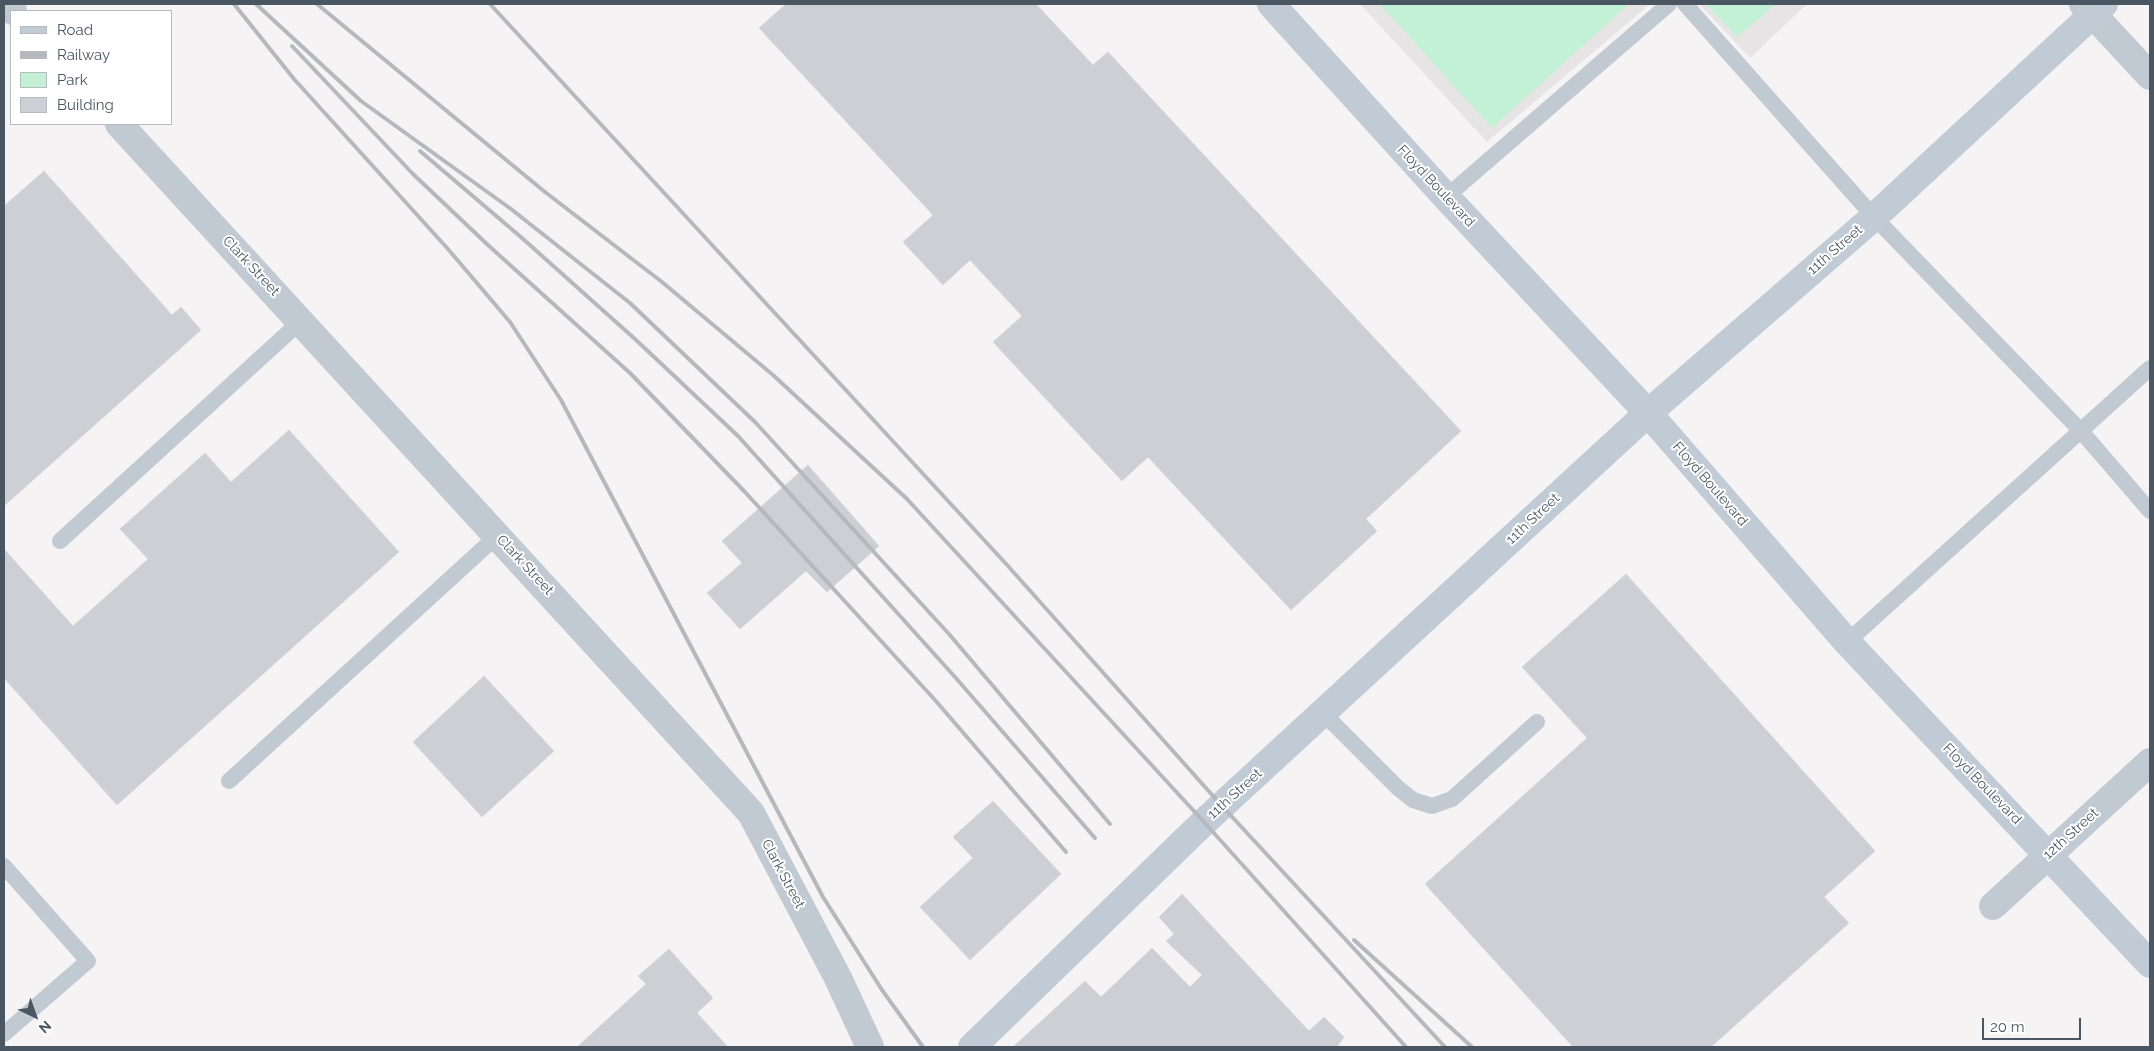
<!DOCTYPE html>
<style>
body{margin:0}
#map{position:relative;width:2154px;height:1051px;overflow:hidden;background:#f5f3f3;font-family:Raleway,sans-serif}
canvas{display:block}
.frame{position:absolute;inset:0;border:5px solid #4a5661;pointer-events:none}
.legend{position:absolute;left:10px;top:10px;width:162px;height:115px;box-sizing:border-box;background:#fff;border:1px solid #b7bbc0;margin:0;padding:6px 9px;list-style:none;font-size:15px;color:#4a5661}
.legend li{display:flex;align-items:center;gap:10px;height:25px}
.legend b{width:25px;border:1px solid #b7bbc0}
.north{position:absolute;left:10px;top:991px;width:50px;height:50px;-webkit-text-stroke:4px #fff;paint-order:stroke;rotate:138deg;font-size:14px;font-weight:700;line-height:20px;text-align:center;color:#4a5661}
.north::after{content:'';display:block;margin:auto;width:18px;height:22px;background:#4a5661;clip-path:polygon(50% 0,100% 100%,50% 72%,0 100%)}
.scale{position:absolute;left:1982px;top:1018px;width:99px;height:22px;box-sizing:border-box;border:2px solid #4a5661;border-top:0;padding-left:6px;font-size:15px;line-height:18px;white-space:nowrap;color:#4a5661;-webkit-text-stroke:4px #fff;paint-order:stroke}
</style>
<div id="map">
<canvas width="2154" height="1051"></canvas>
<div class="frame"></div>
<ul class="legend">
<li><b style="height:6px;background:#c1cbd6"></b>Road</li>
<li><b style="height:6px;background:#b5b8bd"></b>Railway</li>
<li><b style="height:14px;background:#c3f1d5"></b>Park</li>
<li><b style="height:14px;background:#cdcfd5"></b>Building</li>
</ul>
<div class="north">N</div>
<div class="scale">20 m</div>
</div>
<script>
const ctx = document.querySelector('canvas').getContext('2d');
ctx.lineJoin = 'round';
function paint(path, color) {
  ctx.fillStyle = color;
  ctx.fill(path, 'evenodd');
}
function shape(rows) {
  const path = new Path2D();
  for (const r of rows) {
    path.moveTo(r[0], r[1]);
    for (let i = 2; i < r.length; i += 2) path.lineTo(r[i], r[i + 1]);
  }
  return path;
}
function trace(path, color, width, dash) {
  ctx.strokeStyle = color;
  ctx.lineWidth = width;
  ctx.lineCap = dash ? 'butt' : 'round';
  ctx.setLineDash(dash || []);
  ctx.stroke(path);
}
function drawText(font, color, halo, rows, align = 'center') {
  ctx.font = font + ' Raleway,sans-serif';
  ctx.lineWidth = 4;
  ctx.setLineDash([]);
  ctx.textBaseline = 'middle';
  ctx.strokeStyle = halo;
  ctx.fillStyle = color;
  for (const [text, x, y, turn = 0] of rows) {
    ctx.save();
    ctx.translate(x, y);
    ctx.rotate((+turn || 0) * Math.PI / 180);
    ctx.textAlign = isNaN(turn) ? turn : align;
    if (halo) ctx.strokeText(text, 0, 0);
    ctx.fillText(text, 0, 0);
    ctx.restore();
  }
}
const education = shape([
 [1360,4,1650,4,1487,142],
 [1699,4,1807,4,1750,58]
]);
const green = shape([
 [1380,4,1629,4,1492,128],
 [1706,4,1776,4,1737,37]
]);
const building = shape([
 [786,4,1036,4,1093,65,1108,52,1461,431,1366,519,1377,531,1291,610,1148,457,1122,481,993,342,1022,316,970,260,943,285,903,242,933,215,759,28,786,4],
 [44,171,172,315,181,307,201,330,4,506,4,206,44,171],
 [289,430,399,552,117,805,4,678,4,549,73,626,148,559,120,529,205,453,231,482,289,430],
 [808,465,879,546,827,592,806,571,740,629,707,593,742,563,722,541,808,465],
 [1626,574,1875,851,1824,897,1849,923,1711,1047,1573,1047,1425,884,1587,738,1522,667,1626,574],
 [484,676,554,751,482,817,413,742,484,676],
 [993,801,1061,874,970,960,920,907,973,858,953,837,993,801],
 [1182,894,1309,1031,1324,1017,1344,1037,1337,1047,1013,1047,1085,981,1101,997,1152,948,1190,987,1202,975,1166,941,1174,934,1159,917,1182,894],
 [669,949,713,998,697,1013,728,1047,577,1047,646,984,638,976,669,949]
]);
const lane = shape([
 [1685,4,1874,217,2081,431,2150,511],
 [1446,197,1669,4],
 [60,541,301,321],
 [1847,642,2150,368],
 [1323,713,1398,788,1413,800,1432,806,1452,799,1537,722],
 [229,781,498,535],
 [4,866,88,961,4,1034]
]);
const street = shape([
 [6,4,13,11],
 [2083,4,2150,76],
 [119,124,751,813,838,978,870,1047],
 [1993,906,2150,762]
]);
const secondary = shape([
 [1271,4,1446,197,1648,413,1847,642,2150,964],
 [972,1047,1204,822,1648,413,1874,217,2104,4]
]);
const rail = shape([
 [234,4,294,79,448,249,510,322,561,400,823,897,882,990,923,1047],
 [256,4,361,101,511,209,630,303,755,422,949,634,1110,824],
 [317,4,545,192,662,282,773,375,907,499,1204,822,1406,1047],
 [490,4,1008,566,1222,806,1445,1047],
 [292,46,413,174,489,246,630,373,745,492,935,700,1066,852],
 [420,151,522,238,635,339,738,436,955,677,1095,838],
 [1354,940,1472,1047]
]);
const streetNames = [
 ["Floyd Boulevard",1436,186,47],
 ["11th Street",1835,250,-41],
 ["Clark Street",251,266,47],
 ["Floyd Boulevard",1710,484,49],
 ["11th Street",1533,519,-43],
 ["Clark Street",525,565,47],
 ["Floyd Boulevard",1982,784,46],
 ["11th Street",1235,794,-42],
 ["12th Street",2071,834,-42],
 ["Clark Street",783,874,62]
];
paint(education, '#e6e4e5');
paint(green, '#c3f1d5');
paint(building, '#cdcfd5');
trace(building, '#d7d9de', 1);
trace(lane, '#c1cad2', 16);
trace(street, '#c1cad2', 28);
trace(secondary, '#c1cbd6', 28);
trace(rail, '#b5b8bd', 4);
drawText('14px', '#4a5661', '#fff', streetNames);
</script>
